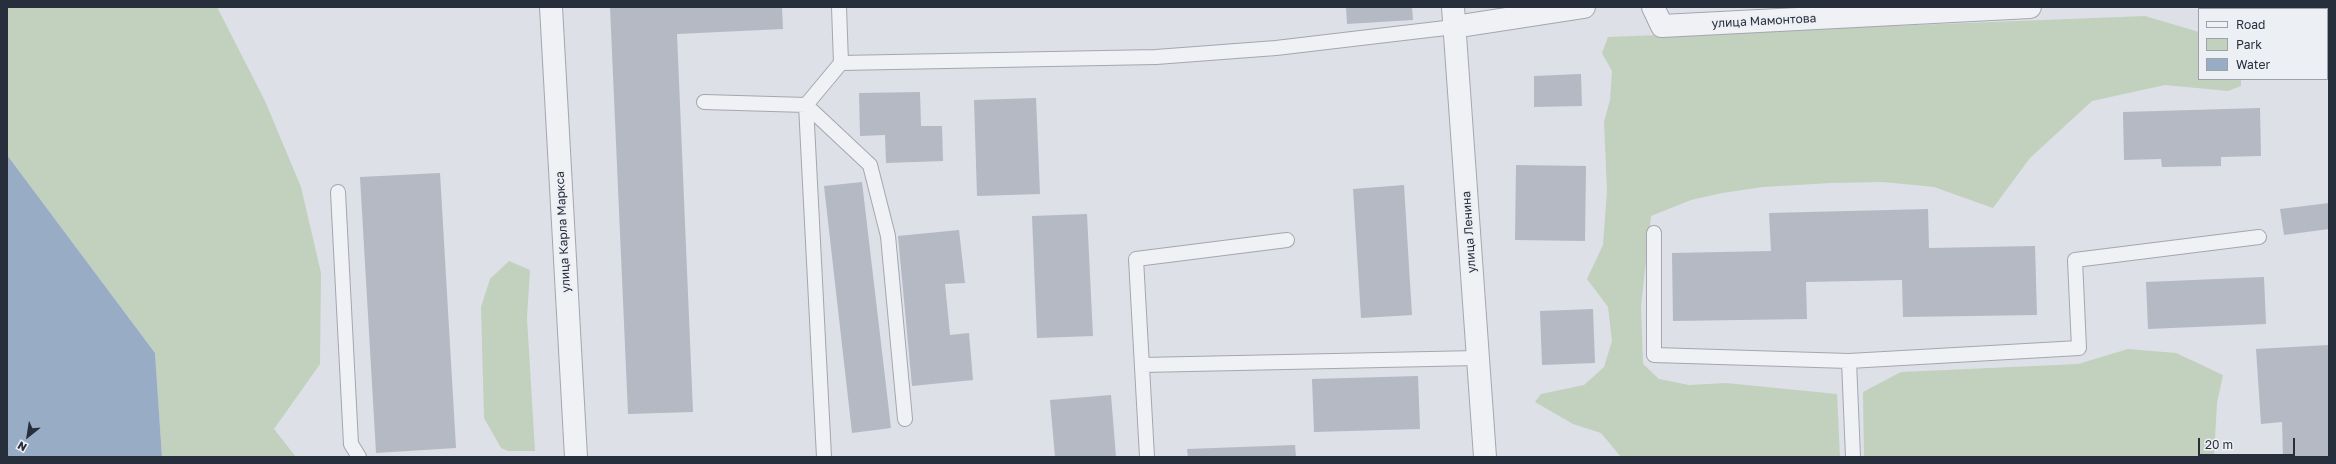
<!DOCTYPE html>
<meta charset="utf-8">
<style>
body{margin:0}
#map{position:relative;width:2336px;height:464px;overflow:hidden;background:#dde0e6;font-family:"Golos Text",sans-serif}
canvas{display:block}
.frame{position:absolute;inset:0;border:8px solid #272e3c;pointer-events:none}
.legend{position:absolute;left:2198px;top:8px;width:130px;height:72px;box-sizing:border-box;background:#eceff4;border:1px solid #9da2aa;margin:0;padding:5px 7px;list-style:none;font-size:12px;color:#272e3c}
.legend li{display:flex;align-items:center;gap:8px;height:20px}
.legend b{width:20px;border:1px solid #9da2aa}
.north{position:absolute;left:8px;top:416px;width:40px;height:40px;-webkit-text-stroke:3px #eceff4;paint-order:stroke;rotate:210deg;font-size:11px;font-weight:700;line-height:16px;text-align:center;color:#272e3c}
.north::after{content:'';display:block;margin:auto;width:14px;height:18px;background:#272e3c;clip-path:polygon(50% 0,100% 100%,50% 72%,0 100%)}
.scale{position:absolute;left:2198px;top:438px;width:97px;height:18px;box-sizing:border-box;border:2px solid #272e3c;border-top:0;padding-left:5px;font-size:12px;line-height:14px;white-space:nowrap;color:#272e3c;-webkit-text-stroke:3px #eceff4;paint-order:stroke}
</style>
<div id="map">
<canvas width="2336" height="464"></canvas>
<div class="frame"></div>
<ul class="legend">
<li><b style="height:5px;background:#eff1f5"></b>Road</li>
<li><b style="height:11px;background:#c2d0be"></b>Park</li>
<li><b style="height:11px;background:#99acc6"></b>Water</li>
</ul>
<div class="north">N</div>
<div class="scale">20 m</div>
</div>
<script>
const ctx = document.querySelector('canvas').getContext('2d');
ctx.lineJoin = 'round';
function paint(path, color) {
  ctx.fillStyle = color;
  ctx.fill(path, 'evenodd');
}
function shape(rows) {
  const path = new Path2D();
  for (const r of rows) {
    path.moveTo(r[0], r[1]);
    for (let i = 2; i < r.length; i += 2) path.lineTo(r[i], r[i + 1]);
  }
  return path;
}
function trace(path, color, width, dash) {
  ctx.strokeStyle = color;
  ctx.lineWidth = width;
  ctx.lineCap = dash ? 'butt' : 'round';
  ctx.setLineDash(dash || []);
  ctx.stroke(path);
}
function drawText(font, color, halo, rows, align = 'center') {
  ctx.font = font + ' "Golos Text",sans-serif';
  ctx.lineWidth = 4;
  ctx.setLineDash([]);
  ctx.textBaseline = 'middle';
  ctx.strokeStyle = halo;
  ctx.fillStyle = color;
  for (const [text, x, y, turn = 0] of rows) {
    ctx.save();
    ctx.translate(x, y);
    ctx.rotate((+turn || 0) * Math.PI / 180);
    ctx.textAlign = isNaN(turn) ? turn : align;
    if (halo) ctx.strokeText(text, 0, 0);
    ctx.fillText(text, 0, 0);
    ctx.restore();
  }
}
const green = shape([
 [7,7,217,7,265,101,301,187,321,273,320,364,274,429,296,457,162,457,155,353,7,155],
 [2145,16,2199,32,2199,79,2241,79,2241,86,2228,91,2165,85,2092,101,2030,158,1993,208,1934,187,1883,182,1831,183,1763,187,1722,193,1691,200,1651,216,1641,306,1643,364,1659,379,1689,385,1726,383,1837,394,1840,457,1621,457,1601,433,1573,424,1535,402,1541,394,1584,385,1604,367,1612,341,1608,307,1587,279,1603,245,1607,191,1604,122,1610,100,1612,71,1602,53,1608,37],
 [509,261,530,270,527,318,535,451,508,451,501,448,484,418,481,307,490,279],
 [2128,349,2176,353,2223,375,2217,403,2214,457,1864,457,1863,392,1901,372,2078,364]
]);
const water = shape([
 [7,155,155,353,162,457,7,457]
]);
const building = shape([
 [610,7,782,7,783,29,677,34,693,412,628,414],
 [1346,7,1412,7,1413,20,1347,24],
 [1581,74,1582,106,1534,107,1534,76],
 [920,92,921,126,942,126,943,161,886,163,885,135,860,136,859,93],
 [1036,98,1040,194,977,196,974,100],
 [2260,108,2261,156,2221,157,2221,166,2162,167,2161,159,2124,160,2123,112],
 [1516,165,1586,166,1585,241,1515,240],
 [440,173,456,448,376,453,360,177],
 [862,182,891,428,852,433,824,186],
 [1404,185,1412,315,1361,318,1353,189],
 [2329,203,2329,229,2284,235,2280,209],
 [1928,209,1929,248,2035,246,2037,315,1903,317,1902,280,1806,282,1807,319,1673,321,1672,253,1771,251,1769,213],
 [1087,214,1093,336,1037,338,1032,216],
 [959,230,965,283,945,284,950,335,969,333,973,380,912,386,898,236],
 [2264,277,2266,324,2148,329,2146,282],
 [1593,309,1595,363,1542,365,1540,311],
 [2329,345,2329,457,2283,457,2282,422,2261,424,2256,349],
 [1418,376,1420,429,1314,432,1312,379],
 [1111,395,1116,457,1055,457,1050,400],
 [1295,445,1296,457,1188,457,1187,449]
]);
const service = shape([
 [841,63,1156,57,1276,48,1454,27],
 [704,102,806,105,870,165,888,236,905,419],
 [338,192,351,444,359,457],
 [1654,233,1654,355,1849,361,2079,348,2075,260,2259,237],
 [1849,361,1853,457],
 [1142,365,1478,358],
 [824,457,806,105,841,63,839,7],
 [1147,457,1136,259,1287,240]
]);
const minor = shape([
 [551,7,576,457],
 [1653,7,1662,26,2030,7],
 [1454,27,1584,7]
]);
const tertiary = shape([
 [1453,7,1485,457]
]);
const streetNames = [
 ["улица Мамонтова",1764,21,-3],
 ["улица Карла Маркса",563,232,-93],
 ["улица Ленина",1469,232,-94]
];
paint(green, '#c2d0be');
paint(water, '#99acc6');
paint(building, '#b4b9c3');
trace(service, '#a3a7b0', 16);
trace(minor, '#a3a7b0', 24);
trace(tertiary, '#a3a7b0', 24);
trace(service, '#eff1f5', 14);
trace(minor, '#eff1f5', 22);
trace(tertiary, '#eff1f5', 22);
drawText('12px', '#272e3c', '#eceff4', streetNames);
</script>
